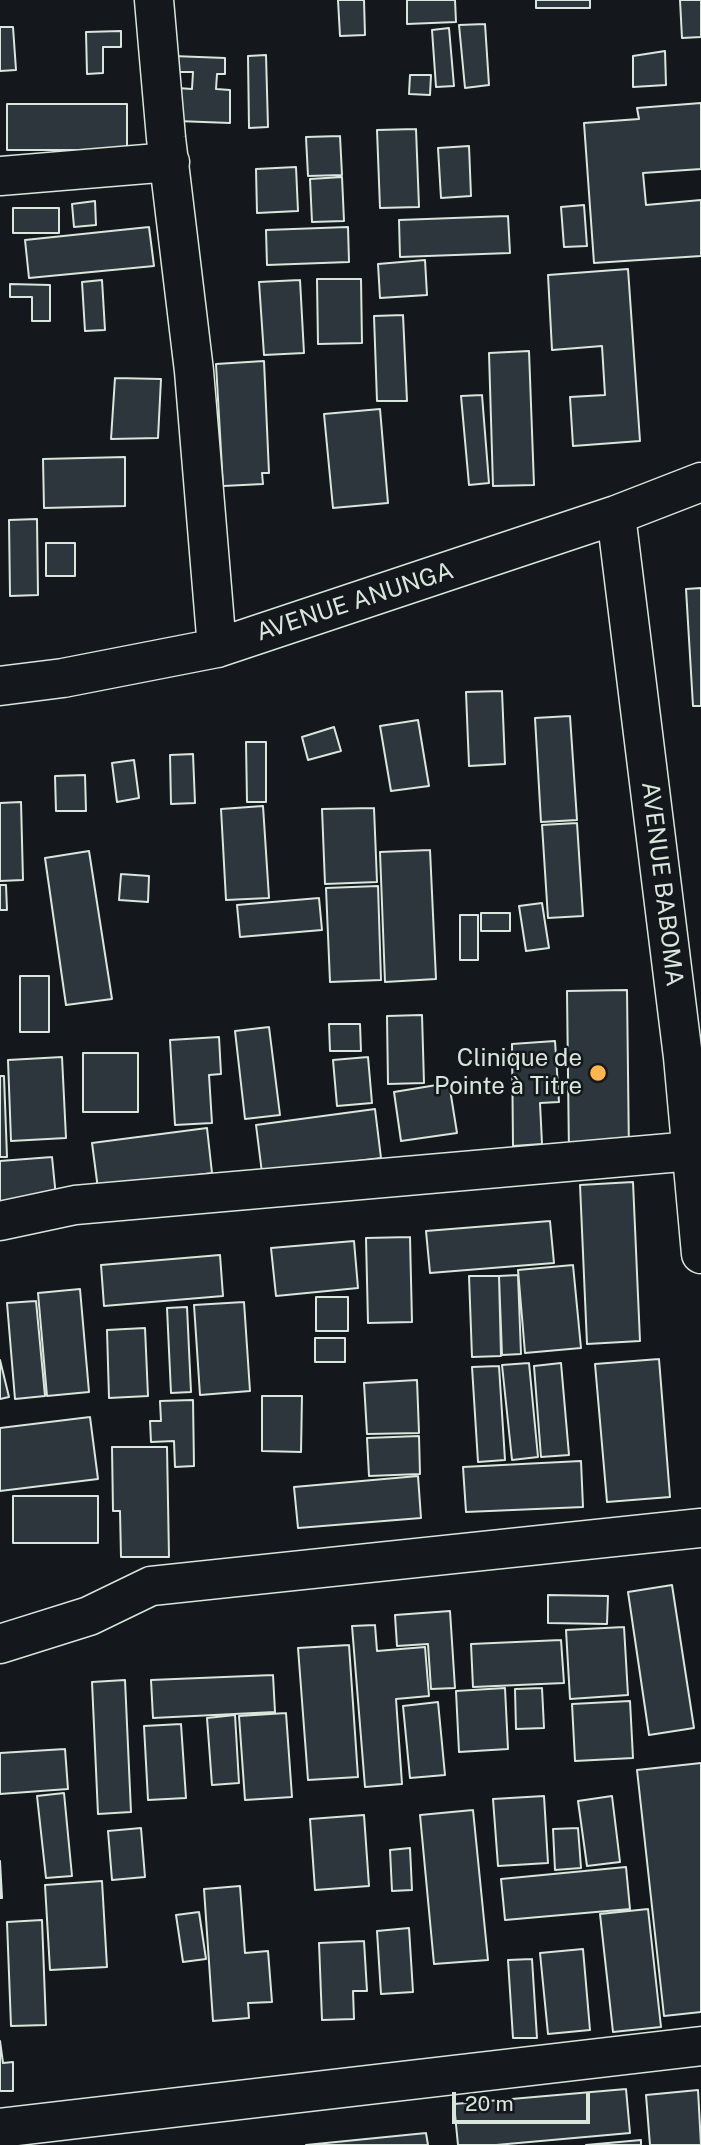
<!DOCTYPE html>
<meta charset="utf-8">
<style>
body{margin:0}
#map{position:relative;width:701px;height:2145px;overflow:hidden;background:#14181c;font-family:"Public Sans",sans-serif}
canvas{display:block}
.scale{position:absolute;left:452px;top:2092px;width:138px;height:32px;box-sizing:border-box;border:4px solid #d8e6dc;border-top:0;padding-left:9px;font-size:21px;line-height:24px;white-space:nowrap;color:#d8e6dc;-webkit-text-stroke:5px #14181c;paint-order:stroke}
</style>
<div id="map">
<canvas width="701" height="2145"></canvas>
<div class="scale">20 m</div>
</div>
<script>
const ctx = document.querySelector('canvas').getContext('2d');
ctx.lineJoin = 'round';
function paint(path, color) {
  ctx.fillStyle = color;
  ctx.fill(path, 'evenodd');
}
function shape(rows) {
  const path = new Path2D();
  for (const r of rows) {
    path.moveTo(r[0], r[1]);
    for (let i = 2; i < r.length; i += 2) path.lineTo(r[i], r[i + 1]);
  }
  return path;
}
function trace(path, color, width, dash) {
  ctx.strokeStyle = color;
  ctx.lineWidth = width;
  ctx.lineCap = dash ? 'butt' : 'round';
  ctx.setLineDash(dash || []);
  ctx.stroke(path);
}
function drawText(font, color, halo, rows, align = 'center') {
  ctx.font = font + ' "Public Sans",sans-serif';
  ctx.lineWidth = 5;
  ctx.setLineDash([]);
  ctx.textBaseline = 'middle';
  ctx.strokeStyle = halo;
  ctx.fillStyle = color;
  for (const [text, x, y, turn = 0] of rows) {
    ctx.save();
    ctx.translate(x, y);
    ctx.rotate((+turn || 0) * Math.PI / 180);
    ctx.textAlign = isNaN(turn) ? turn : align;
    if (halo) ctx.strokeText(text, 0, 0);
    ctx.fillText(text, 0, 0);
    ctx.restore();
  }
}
const building = shape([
 [338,0,364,0,365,35,340,36,338,0],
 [407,0,455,0,456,22,407,24,407,0],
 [536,0,590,0,590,8,536,8,536,0],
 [680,0,701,0,701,37,682,38,680,0],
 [485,24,489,85,465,88,459,25,485,24],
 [0,27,13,27,16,70,0,71,0,27],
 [449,28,454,86,436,87,432,30,449,28],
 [121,31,121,47,103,47,103,73,87,74,86,32,121,31],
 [665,51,666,85,633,87,633,56,665,51],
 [266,55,268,127,249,128,248,56,266,55],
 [173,56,225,58,225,74,217,74,216,89,230,90,230,123,177,121,177,88,192,89,193,72,173,72,173,56],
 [410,75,431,75,430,95,409,94,410,75],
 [701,103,701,169,643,173,646,205,701,200,701,256,594,263,584,123,639,119,637,108,701,103],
 [7,104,127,104,127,150,7,150,7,104],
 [416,129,419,207,380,208,377,130,416,129],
 [340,136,342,175,308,176,306,137,340,136],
 [469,146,471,196,441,198,438,148,469,146],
 [296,167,298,211,257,213,256,169,296,167],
 [342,177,344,221,312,222,310,179,342,177],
 [95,201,96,225,74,227,72,204,95,201],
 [584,205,587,246,564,247,561,207,584,205],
 [13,208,59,208,59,233,13,233,13,208],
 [508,216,510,253,400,257,399,220,508,216],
 [149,227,154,266,29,278,25,240,149,227],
 [348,227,349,262,267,265,266,230,348,227],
 [425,260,427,295,380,298,378,264,425,260],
 [628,269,640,441,573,446,570,397,605,395,602,346,552,350,548,275,628,269],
 [317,279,361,279,362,343,318,344,317,279],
 [102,280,105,330,85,331,82,282,102,280],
 [300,280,304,353,264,355,259,282,300,280],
 [10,284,50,285,50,321,32,321,32,297,10,297,10,284],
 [403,315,407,401,377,401,374,316,403,315],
 [529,351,534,485,493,486,489,353,529,351],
 [264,361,269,473,262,473,263,484,223,486,216,364,264,361],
 [115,378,161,379,158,438,111,439,115,378],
 [482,395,489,483,469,485,461,396,482,395],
 [380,409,388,503,333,508,324,414,380,409],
 [125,457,125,506,44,508,43,459,125,457],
 [37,519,38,595,10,596,9,520,37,519],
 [46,543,75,543,75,576,46,576,46,543],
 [701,588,701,706,693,706,686,589,701,588],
 [502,691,505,764,469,766,466,692,502,691],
 [570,716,577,820,541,822,535,718,570,716],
 [418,720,429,786,391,791,380,726,418,720],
 [334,727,341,751,308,760,302,737,334,727],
 [246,742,266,742,266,802,247,802,246,742],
 [193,754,195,803,171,804,170,755,193,754],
 [134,760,139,798,117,802,112,763,134,760],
 [85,775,86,811,56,811,55,776,85,775],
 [21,802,23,880,0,881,0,803,21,802],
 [263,806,269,898,226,900,221,809,263,806],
 [374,808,377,882,325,884,322,809,374,808],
 [577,823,583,916,548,918,542,825,577,823],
 [430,850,436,979,385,982,380,852,430,850],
 [89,851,112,999,66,1005,45,858,89,851],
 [121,874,149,876,148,902,119,900,121,874],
 [0,885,6,885,7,910,0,910,0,885],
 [378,886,381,980,330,982,326,888,378,886],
 [319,898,322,930,240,937,237,905,319,898],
 [542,903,549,948,526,951,519,906,542,903],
 [481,913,510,913,510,931,481,931,481,913],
 [460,915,478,915,478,960,460,960,460,915],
 [20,976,49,976,49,1032,20,1032,20,976],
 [627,990,629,1155,569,1156,567,991,627,990],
 [422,1015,424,1083,388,1084,387,1016,422,1015],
 [329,1024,360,1024,361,1051,330,1051,329,1024],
 [269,1027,280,1115,245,1119,235,1031,269,1027],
 [219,1037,221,1074,209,1075,212,1123,175,1125,170,1040,219,1037],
 [555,1041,559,1102,540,1103,542,1144,513,1146,512,1044,555,1041],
 [83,1053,138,1053,138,1112,83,1112,83,1053],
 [62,1057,66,1138,11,1141,8,1060,62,1057],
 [368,1057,372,1103,337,1106,333,1060,368,1057],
 [0,1076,4,1076,7,1157,0,1157,0,1076],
 [449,1083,457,1133,401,1141,394,1092,449,1083],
 [375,1109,381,1158,262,1173,256,1125,375,1109],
 [207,1128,212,1173,98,1189,92,1143,207,1128],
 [52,1157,56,1197,0,1202,0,1161,52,1157],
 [633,1182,640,1341,587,1344,580,1185,633,1182],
 [550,1221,554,1263,430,1273,426,1231,550,1221],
 [410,1237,412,1322,368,1323,366,1238,410,1237],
 [354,1241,358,1288,276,1296,271,1248,354,1241],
 [220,1255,223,1296,104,1306,101,1265,220,1255],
 [573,1265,581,1348,525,1353,518,1270,573,1265],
 [518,1275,521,1354,502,1355,499,1276,518,1275],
 [469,1276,499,1276,501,1356,472,1357,469,1276],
 [80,1289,89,1392,47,1396,38,1293,80,1289],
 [316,1297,348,1297,348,1331,316,1331,316,1297],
 [36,1301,45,1396,15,1399,7,1303,36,1301],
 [244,1302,250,1391,200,1395,194,1305,244,1302],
 [187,1307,191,1392,171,1393,167,1308,187,1307],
 [145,1328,148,1396,109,1398,107,1330,145,1328],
 [315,1338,345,1338,345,1362,315,1362,315,1338],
 [659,1359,670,1497,607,1502,595,1364,659,1359],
 [0,1360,9,1397,0,1399,0,1360],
 [529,1363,538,1457,512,1460,502,1365,529,1363],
 [561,1363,569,1455,541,1457,534,1366,561,1363],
 [499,1366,505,1460,478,1462,472,1367,499,1366],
 [417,1380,419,1433,367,1434,364,1383,417,1380],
 [262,1396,302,1396,301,1452,262,1451,262,1396],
 [193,1400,194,1466,175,1467,174,1441,151,1442,150,1421,161,1421,160,1401,193,1400],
 [90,1417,98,1479,0,1491,0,1428,90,1417],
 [419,1436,420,1474,369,1476,367,1438,419,1436],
 [112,1447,167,1447,169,1557,121,1557,120,1511,113,1511,112,1447],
 [581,1461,583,1507,466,1512,463,1467,581,1461],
 [418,1476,421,1518,298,1528,294,1487,418,1476],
 [13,1496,98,1496,98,1543,13,1543,13,1496],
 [672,1585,694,1728,649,1735,628,1592,672,1585],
 [548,1595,608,1596,607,1624,548,1623,548,1595],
 [450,1611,455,1688,431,1689,428,1644,397,1646,395,1615,450,1611],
 [375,1625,377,1651,425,1647,429,1696,396,1699,402,1784,365,1787,352,1626,375,1625],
 [624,1627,628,1695,570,1699,566,1630,624,1627],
 [561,1640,564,1683,473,1687,471,1644,561,1640],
 [349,1645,358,1777,308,1780,298,1648,349,1645],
 [273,1675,275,1712,153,1718,151,1680,273,1675],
 [125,1680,131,1812,98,1814,92,1682,125,1680],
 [505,1688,508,1749,459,1752,456,1691,505,1688],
 [542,1688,544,1728,516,1729,515,1689,542,1688],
 [630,1701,633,1758,575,1761,572,1704,630,1701],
 [438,1702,445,1775,410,1778,403,1706,438,1702],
 [286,1713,292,1797,245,1800,239,1716,286,1713],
 [235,1715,239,1783,212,1785,207,1718,235,1715],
 [181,1724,186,1798,148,1800,144,1726,181,1724],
 [65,1749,68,1789,0,1794,0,1753,65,1749],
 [701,1763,701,2012,664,2016,637,1770,701,1763],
 [64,1793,72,1876,46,1878,37,1796,64,1793],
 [544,1796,548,1863,498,1866,493,1799,544,1796],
 [612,1796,620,1862,587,1866,578,1801,612,1796],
 [473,1810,488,1960,434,1964,420,1815,473,1810],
 [364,1815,369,1886,315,1890,310,1819,364,1815],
 [141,1828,145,1877,112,1880,108,1831,141,1828],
 [578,1828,581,1868,555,1870,553,1829,578,1828],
 [410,1848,412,1890,392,1891,390,1850,410,1848],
 [0,1861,2,1898,0,1898,0,1861],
 [626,1867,630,1909,505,1920,501,1879,626,1867],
 [102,1881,107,1967,50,1970,45,1885,102,1881],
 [240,1886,245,1953,268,1951,272,2002,248,2003,249,2018,213,2021,204,1889,240,1886],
 [648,1909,661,2027,613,2032,600,1914,648,1909],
 [199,1912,206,1959,183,1962,176,1915,199,1912],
 [42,1920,46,2025,11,2026,7,1922,42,1920],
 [409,1928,413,1992,381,1994,377,1931,409,1928],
 [364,1941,367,1991,353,1991,354,2019,322,2020,319,1943,364,1941],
 [583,1949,590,2030,548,2034,540,1953,583,1949],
 [532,1959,537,2038,513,2038,508,1960,532,1959],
 [0,2041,3,2063,13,2062,13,2091,0,2091,0,2041],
 [626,2089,630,2133,496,2145,458,2145,454,2104,626,2089],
 [698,2090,701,2145,650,2145,646,2095,698,2090],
 [426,2133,428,2145,306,2145,426,2133],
 [641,2140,641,2145,586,2145,641,2140]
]);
const street = shape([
 [154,0,166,138,194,371,217,648],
 [0,176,170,162],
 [616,515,683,1057,701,1254],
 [0,686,63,678,217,648,616,515,701,482],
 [0,1221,75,1205,692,1151],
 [0,1644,89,1616,151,1586,701,1528],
 [0,2128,701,2046]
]);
const markers = [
 [598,1073,9,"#ffb74d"]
];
const streetNames = [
 ["AVENUE ANUNGA",355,602,-18],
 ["AVENUE BABOMA",662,884,83]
];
const poiNames = [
 ["Clinique de",582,1059],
 ["Pointe à Titre",582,1087]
];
paint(building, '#2c363c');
trace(building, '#d8e6dc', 2);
trace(street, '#d8e6dc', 41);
trace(street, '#14181c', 38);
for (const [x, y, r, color] of markers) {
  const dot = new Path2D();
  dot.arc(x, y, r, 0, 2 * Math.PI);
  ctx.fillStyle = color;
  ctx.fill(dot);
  trace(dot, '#14181c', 2.5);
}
drawText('24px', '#d8e6dc', '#14181c', streetNames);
drawText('24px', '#d8e6dc', '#14181c', poiNames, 'right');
</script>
